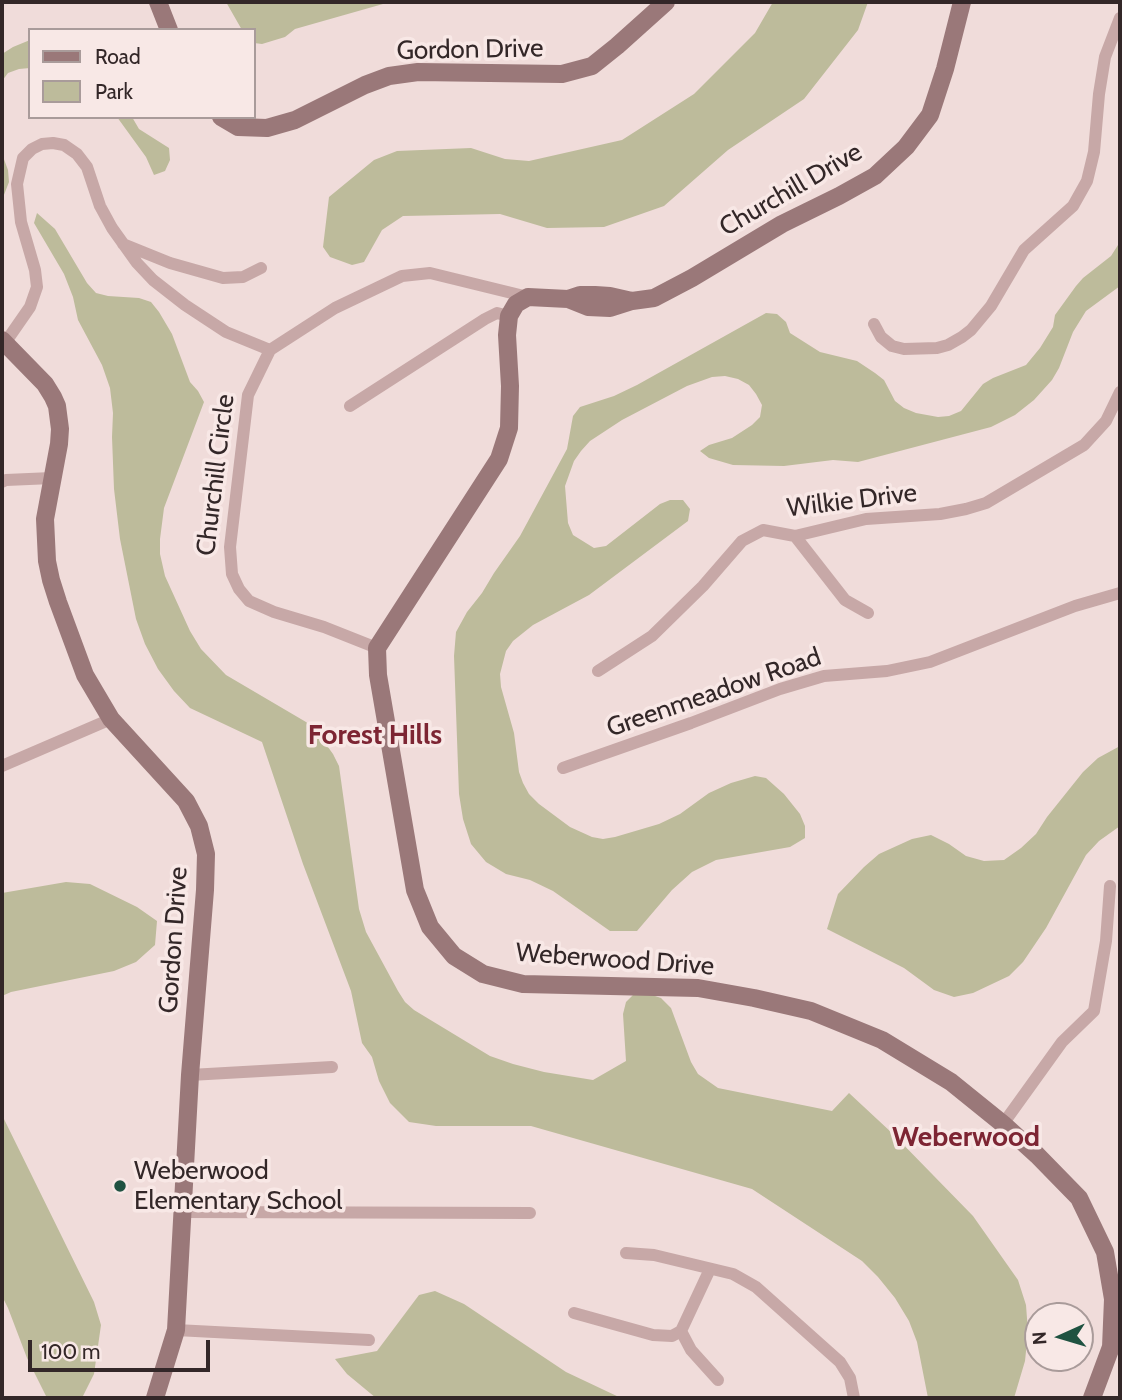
<!DOCTYPE html>
<style>
body{margin:0}
#map{position:relative;width:1122px;height:1400px;overflow:hidden;background:#f0dcda;font-family:Cabin,sans-serif}
canvas{display:block}
.frame{position:absolute;inset:0;border:4px solid #332728;pointer-events:none}
.legend{position:absolute;left:28px;top:28px;width:228px;height:91px;box-sizing:border-box;background:#f8e8e6;border:2px solid #a99b9a;margin:0;padding:9px 12px;list-style:none;font-size:21px;color:#332728}
.legend li{display:flex;align-items:center;gap:14px;height:35px}
.legend b{width:35px;border:2px solid #a99b9a}
.north{position:absolute;left:1024px;top:1302px;width:70px;height:70px;box-sizing:border-box;background:#f8e8e6;border:2px solid #a99b9a;border-radius:50%;rotate:266deg;font-size:19px;font-weight:700;line-height:28px;text-align:center;color:#332728}
.north::after{content:'';display:block;margin:auto;width:24px;height:32px;background:#1f5241;clip-path:polygon(50% 0,100% 100%,50% 72%,0 100%)}
.scale{position:absolute;left:28px;top:1340px;width:182px;height:32px;box-sizing:border-box;border:4px solid #332728;border-top:0;padding-left:9px;font-size:21px;line-height:24px;white-space:nowrap;color:#332728;-webkit-text-stroke:5px #f8e8e6;paint-order:stroke}
</style>
<div id="map">
<canvas width="1122" height="1400"></canvas>
<div class="frame"></div>
<ul class="legend">
<li><b style="height:9px;background:#9a7879"></b>Road</li>
<li><b style="height:19px;background:#bdbb9b"></b>Park</li>
</ul>
<div class="north">N</div>
<div class="scale">100 m</div>
</div>
<script>
const ctx = document.querySelector('canvas').getContext('2d');
ctx.lineJoin = 'round';
function paint(path, color) {
  ctx.fillStyle = color;
  ctx.fill(path, 'evenodd');
}
function shape(rows) {
  const path = new Path2D();
  for (const r of rows) {
    path.moveTo(r[0], r[1]);
    for (let i = 2; i < r.length; i += 2) path.lineTo(r[i], r[i + 1]);
  }
  return path;
}
function trace(path, color, width, dash) {
  ctx.strokeStyle = color;
  ctx.lineWidth = width;
  ctx.lineCap = dash ? 'butt' : 'round';
  ctx.setLineDash(dash || []);
  ctx.stroke(path);
}
function drawText(font, color, halo, rows, align = 'center') {
  ctx.font = font + ' Cabin,sans-serif';
  ctx.lineWidth = 7;
  ctx.setLineDash([]);
  ctx.textBaseline = 'middle';
  ctx.strokeStyle = halo;
  ctx.fillStyle = color;
  for (const [text, x, y, turn = 0] of rows) {
    ctx.save();
    ctx.translate(x, y);
    ctx.rotate((+turn || 0) * Math.PI / 180);
    ctx.textAlign = isNaN(turn) ? turn : align;
    if (halo) ctx.strokeText(text, 0, 0);
    ctx.fillText(text, 0, 0);
    ctx.restore();
  }
}
const green = shape([
 [226,2,390,2,295,29,285,37,262,44,254,43,254,30,242,30],
 [773,2,868,2,858,30,804,99,728,150,664,206,604,227,547,228,500,214,403,216,382,230,364,262,352,265,330,257,323,247,329,197,374,160,397,151,471,148,505,159,529,161,622,140,694,94,755,33],
 [30,40,30,68,19,69,8,73,2,81,2,54,13,47],
 [117,117,132,117,139,129,169,148,170,160,165,171,154,175,146,157],
 [2,154,8,170,9,182,2,200],
 [37,213,55,229,87,283,96,293,108,296,139,298,151,302,159,312,172,334,190,382,198,391,204,402,164,508,160,539,160,554,165,576,190,631,201,649,226,675,306,722,317,732,333,754,339,766,359,909,366,932,398,991,405,1002,414,1010,490,1056,513,1064,544,1072,593,1080,626,1061,623,1014,626,1002,634,994,649,994,661,998,671,1008,691,1062,698,1074,718,1088,832,1111,849,1093,892,1133,973,1216,1018,1280,1026,1305,1028,1332,1025,1361,1014,1398,928,1398,917,1342,909,1321,895,1298,878,1277,862,1261,752,1189,531,1126,436,1126,409,1122,390,1103,379,1081,372,1057,362,1043,351,991,303,864,262,742,190,708,174,691,158,669,145,644,136,619,120,539,114,489,112,437,113,413,110,388,102,365,78,320,73,297,64,274,34,223],
 [1120,236,1120,286,1086,311,1073,332,1059,368,1052,380,1034,400,1015,415,991,427,858,462,833,460,784,466,733,465,709,458,700,451,709,445,732,438,752,425,760,417,762,405,756,394,749,385,738,379,725,376,712,377,687,386,622,420,590,441,581,451,574,461,565,486,568,523,573,535,594,548,606,546,660,504,670,500,683,500,690,509,688,521,589,595,533,625,513,641,506,651,500,674,501,687,514,733,519,772,523,783,529,794,539,804,570,827,592,837,603,839,615,837,659,824,680,814,709,793,731,783,755,776,766,778,784,794,800,814,805,826,805,838,790,847,716,860,692,872,672,890,637,931,610,931,553,891,530,880,506,874,486,862,471,844,463,819,459,794,454,656,456,632,467,612,482,593,494,573,520,536,567,449,573,416,580,407,614,396,637,385,766,313,777,314,786,322,790,333,820,352,857,361,875,373,884,380,895,401,904,408,916,413,938,417,949,416,961,411,983,384,993,378,1026,365,1040,348,1053,327,1055,315,1076,286,1083,278,1111,256,1118,245],
 [1120,746,1120,826,1099,841,1086,855,1046,928,1023,962,1009,976,973,993,954,997,934,990,904,968,827,929,838,894,864,867,879,854,912,839,931,835,949,844,966,856,984,861,1004,860,1021,848,1036,834,1047,817,1083,772,1098,758],
 [66,882,90,884,137,907,157,921,155,945,136,962,114,971,11,992,2,996,2,893],
 [2,1115,94,1302,101,1325,94,1374,82,1398,47,1398,27,1358,8,1308,2,1296],
 [435,1291,464,1304,566,1372,621,1398,376,1398,347,1374,335,1359,377,1351,419,1295]
]);
const street = shape([
 [123,244,170,263,223,278,243,277,261,268],
 [874,324,881,337,892,346,904,349,937,348,948,345,962,337,971,330,991,306,1024,250,1073,206,1087,181,1094,152,1099,94,1105,57,1120,18],
 [5,343,30,307,37,287,35,270,21,222,17,184,23,158,32,149,42,144,53,143,64,145,77,154,87,167,100,206,112,228,137,263,153,280,185,305,226,332,270,350],
 [350,406,485,319,497,313,509,316],
 [2,482,6,480,52,478],
 [795,536,845,600,868,613],
 [377,648,324,627,274,612,249,601,239,589,232,574,230,547,248,395,270,350,335,308,402,276,430,273,528,297],
 [598,671,652,636,703,586,742,541,763,530,795,536,866,519,940,514,966,509,986,503,1084,445,1106,421,1120,392],
 [2,766,111,719],
 [563,768,691,723,780,689,824,676,887,671,930,662,1075,606,1120,593],
 [190,1075,332,1067],
 [1003,1124,1062,1042,1094,1011,1106,941,1110,886],
 [181,1212,530,1213],
 [626,1253,654,1255,733,1274,756,1287,840,1362,850,1378,854,1398],
 [574,1313,653,1335,672,1336,681,1331],
 [176,1330,369,1340],
 [681,1331,710,1269],
 [681,1331,691,1350,718,1380]
]);
const secondary = shape([
 [158,2,169,30],
 [221,117,238,127,267,128,295,120,365,85,389,76,418,72,562,74,592,66,617,46,666,2],
 [568,299,588,307,610,308,632,301,654,298,692,278,782,224,839,196,875,176,906,147,930,115,945,69,962,2],
 [632,301,610,296,595,295,580,295,568,299,528,297,516,304,509,316,507,335,510,386,509,428,499,459,377,648,378,675,415,890,430,927,454,956,483,974,523,984,698,988,754,998,811,1011,882,1040,951,1082,1003,1124,1037,1155,1079,1198,1105,1252,1113,1299,1111,1347,1092,1398],
 [2,340,45,384,53,397,57,406,60,429,59,444,45,519,47,561,51,580,58,602,85,675,111,719,186,801,199,826,206,854,205,890,190,1075,176,1330,155,1398]
]);
const markers = [
 [120,1186,7,"#1f5241"]
];
const streetNames = [
 ["Gordon Drive",470,50,-1],
 ["Churchill Drive",791,190,-30],
 ["Churchill Circle",216,475,-83],
 ["Wilkie Drive",852,501,-7],
 ["Greenmeadow Road",714,693,-19],
 ["Gordon Drive",174,940,-86],
 ["Weberwood Drive",615,960,4]
];
const poiNames = [
 ["Weberwood",134,1171],
 ["Elementary School",134,1201]
];
const neighbourhoodNames = [
 ["Forest Hills",375,736],
 ["Weberwood",966,1138]
];
paint(green, '#bdbb9b');
trace(street, '#c7a8a7', 12);
trace(secondary, '#9a7879', 18);
for (const [x, y, r, color] of markers) {
  const dot = new Path2D();
  dot.arc(x, y, r, 0, 2 * Math.PI);
  ctx.fillStyle = color;
  ctx.fill(dot);
  trace(dot, '#f8e8e6', 2.5);
}
drawText('26px', '#332728', '#f8e8e6', streetNames);
drawText('26px', '#332728', '#f8e8e6', poiNames, 'left');
drawText('bold 28px', '#7d2533', '#f8e8e6', neighbourhoodNames);
</script>
